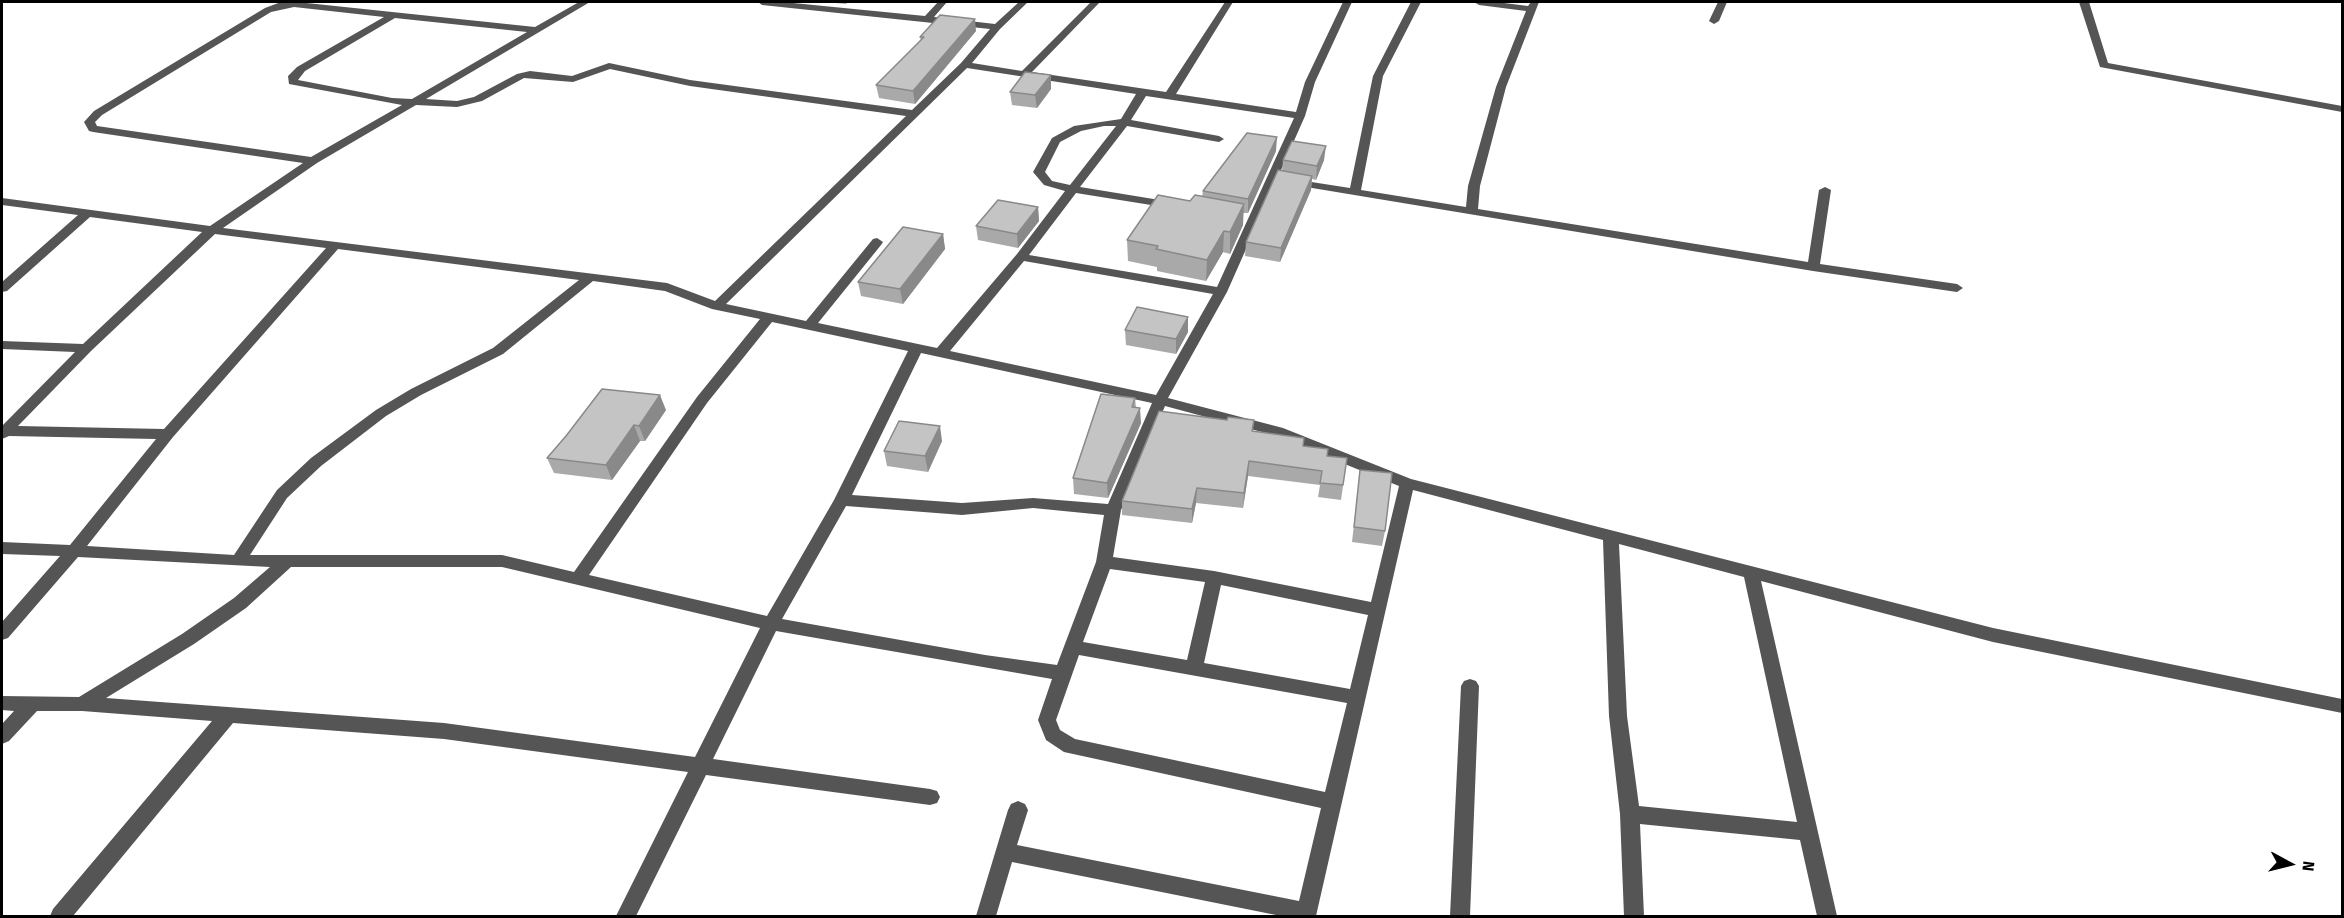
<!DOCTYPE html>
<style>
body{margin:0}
#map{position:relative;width:2344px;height:918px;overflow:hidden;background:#fff;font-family:"Fira Sans Condensed",sans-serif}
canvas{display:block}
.frame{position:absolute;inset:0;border:3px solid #000;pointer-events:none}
.north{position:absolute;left:2260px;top:834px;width:60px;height:60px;-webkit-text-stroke:4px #fff;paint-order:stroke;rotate:97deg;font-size:16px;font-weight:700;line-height:24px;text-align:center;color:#000}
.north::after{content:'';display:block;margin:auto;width:21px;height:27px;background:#000;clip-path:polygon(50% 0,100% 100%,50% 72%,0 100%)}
</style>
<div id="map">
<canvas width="2344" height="918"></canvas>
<div class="frame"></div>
<div class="north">N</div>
</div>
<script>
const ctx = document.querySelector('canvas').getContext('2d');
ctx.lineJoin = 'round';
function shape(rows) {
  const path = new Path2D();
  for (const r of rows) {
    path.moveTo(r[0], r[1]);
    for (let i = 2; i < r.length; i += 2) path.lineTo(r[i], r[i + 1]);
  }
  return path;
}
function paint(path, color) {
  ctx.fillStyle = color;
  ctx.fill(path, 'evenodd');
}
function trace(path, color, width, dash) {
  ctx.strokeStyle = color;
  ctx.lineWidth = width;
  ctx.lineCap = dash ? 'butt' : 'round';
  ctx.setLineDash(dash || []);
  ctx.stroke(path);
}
const minor = shape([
 [281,2,297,2,535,27,579,2,590,2,426,99,457,101,474,97,517,74,530,71,572,76,609,63,690,80,912,110,961,63,990,29,762,5,758,2,783,2,925,16,938,2,947,2,934,17,995,24,1019,2,1028,2,1000,29,972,63,1022,71,1091,2,1100,2,1032,72,1166,92,1225,2,1233,2,1176,94,1296,112,1305,82,1343,2,1352,2,1315,82,1305,116,1227,292,1168,398,1283,428,1411,479,1993,628,2342,699,2342,713,1993,642,1761,581,1837,916,1817,916,1800,840,1640,824,1644,916,1624,916,1620,814,1609,716,1603,540,1413,490,1316,916,1281,916,1012,862,996,916,976,916,1008,810,1011,804,1018,801,1025,804,1028,810,1017,845,1299,901,1321,808,1064,752,1046,740,1038,720,1052,679,776,631,713,759,930,789,937,791,940,797,937,803,930,805,706,775,636,916,616,916,688,772,444,739,233,723,73,916,50,916,53,909,212,721,82,711,37,711,9,741,2,744,2,724,14,711,2,710,2,696,79,697,182,634,234,598,270,567,78,557,8,638,2,640,2,622,60,556,2,554,2,542,70,545,156,439,9,436,2,439,2,426,75,352,2,349,2,341,83,344,202,232,90,217,7,291,2,292,2,282,78,215,2,205,2,198,210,226,303,163,93,132,89,131,84,122,94,111,265,8,281,2],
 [294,7,384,17,297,67,288,76,289,84,402,105,311,157,97,126,95,122,102,115,271,12,294,7],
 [395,18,527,32,412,99,392,98,298,80,305,71,395,18],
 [967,68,1136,94,1121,119,1074,126,1052,138,1033,172,1044,185,1065,191,1017,254,937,348,818,323,881,245,883,242,877,238,873,239,806,321,726,304,967,68],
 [610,69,690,86,906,116,715,301,667,283,223,228,317,163,416,105,457,107,482,101,524,78,573,82,610,69],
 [1146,96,1294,118,1217,287,1029,255,1076,193,1176,209,1176,203,1172,202,1080,187,1127,126,1219,142,1224,139,1219,136,1131,120,1146,96],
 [1104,126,1116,126,1070,185,1052,181,1045,172,1060,142,1081,131,1104,126],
 [215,234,326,248,164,429,18,426,91,351,215,234],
 [338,249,579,280,493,348,411,389,376,410,311,458,277,490,234,555,87,546,173,437,338,249],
 [1024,261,1213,294,1156,395,950,351,1024,261],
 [593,281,665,291,712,309,760,319,697,397,574,572,502,555,250,555,287,498,321,466,386,416,421,395,503,354,593,281],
 [772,322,908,351,834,500,767,616,589,575,707,403,772,322],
 [921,353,1152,403,1108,504,1033,498,962,503,852,495,921,353],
 [1165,406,1273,435,1399,486,1371,602,1214,571,1113,557,1121,510,1165,406],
 [846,506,962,515,1033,508,1104,515,1096,562,1057,665,985,655,782,619,846,506],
 [1619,544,1744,577,1797,822,1639,806,1627,716,1619,544],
 [291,567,502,567,760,628,695,757,444,723,106,698,194,644,246,608,291,567],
 [1110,569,1205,582,1187,660,1083,642,1110,569],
 [1221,585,1368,615,1350,689,1204,663,1221,585],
 [1079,655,1347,703,1325,792,1075,739,1060,730,1056,720,1079,655],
 [1411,2,1421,2,1383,76,1361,190,1466,207,1468,186,1496,87,1526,11,1479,5,1474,2,1496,2,1528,6,1531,2,1539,2,1506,87,1480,186,1478,209,1808,262,1819,190,1825,187,1831,190,1820,264,1957,284,1963,288,1957,292,1813,271,1288,184,1288,180,1292,179,1350,188,1373,76,1411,2],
 [1718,2,1727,2,1719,21,1714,24,1709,21,1718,2],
 [2079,2,2089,2,2108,63,2342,106,2342,112,2100,67,2079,2],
 [1470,679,1476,681,1479,686,1470,916,1450,916,1461,686,1464,681,1470,679]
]);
const wall = shape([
 [824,2,848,2,846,4],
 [976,31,915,104,879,98,876,85,921,41,920,37],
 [1051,89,1037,108,1012,105,1010,92],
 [1276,151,1248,213,1243,213,1243,225,1230,254,1223,252,1206,281,1157,271,1157,267,1128,261,1127,240,1190,201,1202,197,1203,191],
 [1283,160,1324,160,1316,180,1312,179,1311,190,1280,262,1245,256,1246,242,1282,171],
 [1038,207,1039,221,1018,248,978,240,976,226],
 [943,234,945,249,903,304,861,296,858,282],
 [1188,317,1188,332,1176,354,1126,345,1125,330],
 [1135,398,1136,407,1141,423,1108,498,1074,494,1073,478],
 [666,410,645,441,640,441,612,480,554,473,547,458],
 [1253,431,1303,446,1327,456,1347,458,1341,500,1318,497,1320,485,1248,476,1243,508,1196,503,1192,523,1122,515,1122,501],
 [942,441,928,472,887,466,884,451],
 [1360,470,1385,531,1382,546,1352,542]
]);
const shadedWall = shape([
 [975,19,976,31,915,104,913,91],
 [1051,75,1051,89,1037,108,1035,95],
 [1277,137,1276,151,1248,213,1248,199],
 [1326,146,1324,160,1316,180,1317,166],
 [1312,176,1311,190,1280,262,1281,248],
 [1244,204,1243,225,1230,254,1230,232],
 [1038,207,1039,221,1018,248,1017,234],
 [1224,231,1223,252,1206,281,1207,260],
 [943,234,945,249,903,304,900,289],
 [1188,317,1188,332,1176,354,1176,339],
 [660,395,666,410,645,441,639,426],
 [1140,408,1141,423,1108,498,1107,483],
 [634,425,640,441,612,480,606,465],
 [940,426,942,441,928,472,925,456],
 [1249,461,1248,476,1243,508,1244,493],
 [1197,488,1196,503,1192,523,1192,509]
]);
const building = shape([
 [940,15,975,19,913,91,876,85,924,37,920,37,940,15],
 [1025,72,1051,75,1035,95,1010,92,1025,72],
 [1247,133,1277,137,1248,199,1203,191,1247,133],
 [1292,141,1326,146,1317,166,1283,160,1292,141],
 [1278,170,1312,176,1281,248,1246,242,1278,170],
 [1158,195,1190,201,1195,195,1244,204,1230,232,1224,231,1207,260,1156,249,1158,246,1127,240,1158,195],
 [998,200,1038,207,1017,234,976,226,998,200],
 [903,227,943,234,900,289,858,282,903,227],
 [1137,307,1188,317,1176,339,1125,330,1137,307],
 [602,389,660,395,639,426,634,425,606,465,547,458,566,436,602,389],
 [1101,394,1135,398,1132,407,1140,408,1107,483,1073,478,1101,394],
 [1159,411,1227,420,1228,417,1254,420,1252,431,1304,438,1303,446,1328,449,1327,456,1347,458,1343,485,1320,483,1322,471,1249,461,1244,493,1197,488,1192,509,1122,501,1159,411],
 [899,421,940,426,925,456,884,451,899,421],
 [1360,470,1392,473,1385,531,1354,527,1360,470]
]);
paint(minor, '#555');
paint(wall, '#a9a9a9');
paint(shadedWall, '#898989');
paint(building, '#c4c4c4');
trace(building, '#898989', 1.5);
</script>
